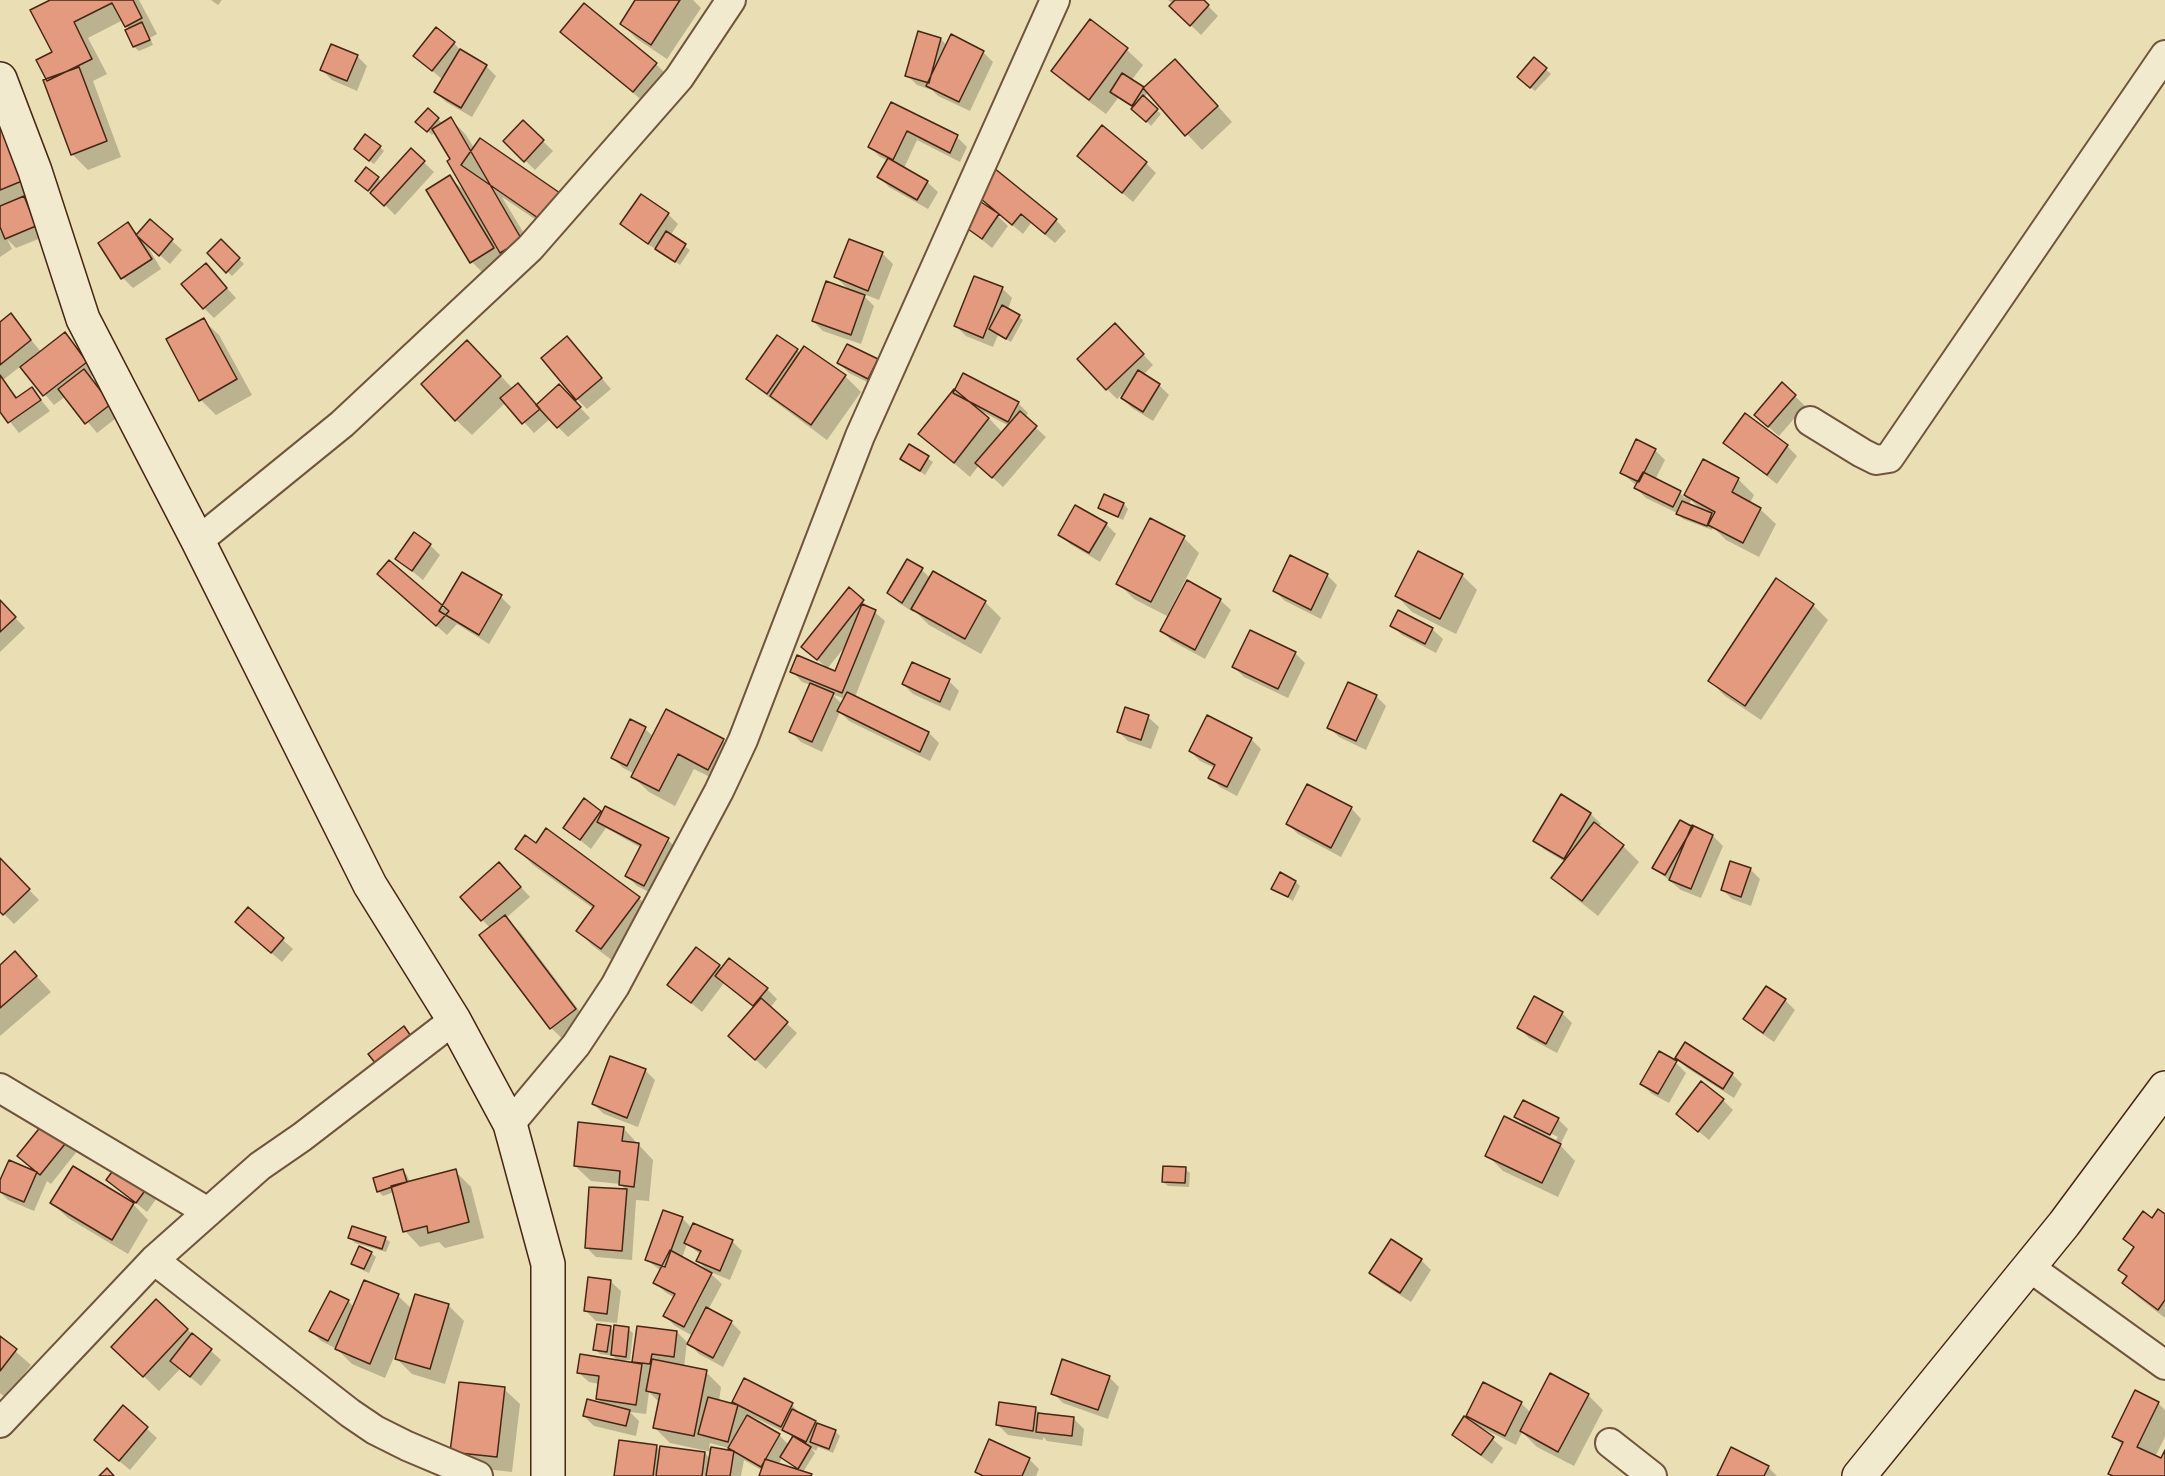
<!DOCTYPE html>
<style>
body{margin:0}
canvas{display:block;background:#eadeb4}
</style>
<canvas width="2165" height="1476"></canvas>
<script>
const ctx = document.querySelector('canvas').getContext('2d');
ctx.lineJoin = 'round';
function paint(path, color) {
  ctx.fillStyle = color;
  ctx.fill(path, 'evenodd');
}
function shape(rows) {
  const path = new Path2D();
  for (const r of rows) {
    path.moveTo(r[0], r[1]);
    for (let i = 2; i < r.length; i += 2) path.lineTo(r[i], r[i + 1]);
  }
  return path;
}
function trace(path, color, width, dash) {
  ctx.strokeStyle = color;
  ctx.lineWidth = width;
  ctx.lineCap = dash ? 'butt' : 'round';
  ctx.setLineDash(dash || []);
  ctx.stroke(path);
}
const shadow = shape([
 [53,0,139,0,157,34,150,38,153,45,139,51,134,47,129,29,123,20,88,38,107,74,93,81,121,157,88,170,72,154,45,81,48,80,54,52],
 [211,0,222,0,218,5],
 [637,0,693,0,701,8,667,59,637,39,622,24],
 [1168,0,1202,0,1218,16,1201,35,1171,6,1174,4],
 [1090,21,1127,50,1143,65,1131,81,1144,89,1191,76,1232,122,1202,150,1148,92,1144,98,1161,114,1151,126,1134,108,1118,98,1106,114,1068,86,1053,71],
 [562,32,656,64,671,79,649,106,577,47],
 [941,39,947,46,983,52,993,62,970,111,938,96,932,90,917,85,907,75],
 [454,43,463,53,486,66,496,76,472,117,446,102,436,92,443,80,415,56],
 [357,56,367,66,357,91,332,80,321,69],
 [1534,59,1551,74,1535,91,1523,81],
 [891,104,957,137,967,147,960,162,917,140,904,168,927,182,938,192,928,209,889,187,879,177,888,161,880,157,870,147],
 [438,119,443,124,451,119,466,135,474,148,557,234,502,197,537,255,487,277,472,262,449,177,466,192,452,160,435,132,432,135,422,126],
 [523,122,553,151,535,170,505,141],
 [0,127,36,197,27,201,34,208,46,236,16,248,7,239,12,249,0,257,0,230,5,236,0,223],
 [380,147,384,151,374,164,360,154],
 [411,150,434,172,395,215,374,194,362,186,378,178,382,183],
 [1079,156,1146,163,1156,173,1133,202],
 [641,196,668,214,678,224,670,236,690,250,680,265,632,234,622,224],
 [986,203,1056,220,1066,231,1055,243,1031,223,1023,234],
 [998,216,1008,226,992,248,963,224],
 [150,221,182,250,170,264,145,242,161,269,133,288,123,278,128,224,138,235],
 [221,241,244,264,232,276,209,253],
 [882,253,893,264,879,300,861,293,874,306,861,344,823,331,813,321,850,291,836,277],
 [215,275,236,298,214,318,204,308],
 [1002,288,1012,298,1008,309,1023,320,1011,342,998,335,993,347,966,336,956,326],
 [11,315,41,352,65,334,96,373,90,378,120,415,97,433,66,396,54,405,21,366,3,380,18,398,32,389,50,411,19,433,0,409,0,324],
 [203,320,219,335,252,395,216,415,201,400],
 [1125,335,1153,365,1143,375,1159,385,1169,395,1153,421,1132,408,1122,398,1126,390,1117,399,1107,389],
 [567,338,611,389,587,409,577,399],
 [847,346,877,361,887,371,879,388,849,373,839,363],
 [805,348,845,376,861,392,827,440,758,389,748,379,797,350,801,354],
 [483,357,513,389,537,407,569,396,590,418,568,437,550,419,534,433,506,402,472,435,456,420],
 [954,391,1018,403,1028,413,1025,418,1046,437,1003,487,979,465,970,477,920,434],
 [983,412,1009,426,1003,433],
 [1795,396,1805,406,1779,436,1766,425],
 [1745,415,1787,446,1797,456,1777,484,1735,452,1725,442],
 [910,446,933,462,925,475,902,459],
 [1655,450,1665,460,1655,480,1680,493,1685,498,1704,461,1738,479,1754,495,1750,503,1760,509,1776,524,1759,557,1726,540,1713,527,1712,530,1683,519,1677,513,1646,498,1636,488,1637,486,1622,473],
 [1691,500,1701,510,1689,505],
 [1105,496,1124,504,1128,509,1123,520,1105,512,1100,507],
 [1106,524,1116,534,1100,562,1070,544,1060,534],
 [1184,538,1199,553,1167,616,1134,599,1118,583],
 [430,545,440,555,423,580,397,559],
 [922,570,930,578,985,602,1001,618,981,654,929,625,914,610,913,612,899,603,888,593],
 [1327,575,1337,585,1321,619,1285,601,1275,591],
 [1462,575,1477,590,1456,634,1412,612,1397,596],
 [389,584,443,608,501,597,511,607,489,644,457,624,447,635],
 [849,590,885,621,855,697,929,733,939,743,930,761,849,721,840,712,822,752,801,742,791,732,811,685,802,682,792,671,827,668,803,647],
 [847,644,836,673,827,669],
 [832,694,845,699,842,704],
 [1220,600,1231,610,1205,659,1172,641,1162,631],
 [0,602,25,628,0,652],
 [1813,605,1828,620,1761,720,1725,696,1710,681],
 [1392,625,1432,629,1443,639,1436,653,1402,635],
 [1295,653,1305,663,1288,698,1244,677,1234,667],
 [949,681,959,691,950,711,913,694,903,684],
 [1376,696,1386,706,1366,750,1339,737,1329,727],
 [1126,709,1148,717,1159,727,1151,749,1128,741,1118,731],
 [667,711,723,741,739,756,724,784,694,769,675,806,649,792,633,777,635,774,623,768,613,758,631,721,645,729,654,737],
 [1251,739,1261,749,1237,796,1220,787,1210,777,1215,768,1200,761,1190,751],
 [1351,808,1361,819,1341,857,1298,834,1288,824],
 [600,812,668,840,678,850,655,895,637,886,627,876,641,848,606,828,591,849,565,828],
 [1591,814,1601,824,1598,828,1623,846,1639,862,1598,916,1569,893,1553,878,1565,862,1545,850,1535,840],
 [1681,822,1713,836,1723,846,1701,898,1681,890,1654,868],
 [517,849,639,898,654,913,617,964,593,946,578,931,594,909,533,865],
 [0,860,39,900,14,924,0,910],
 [1750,869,1760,879,1751,906,1732,899,1722,889],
 [509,874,530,897,506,918,520,932,590,1025,567,1043,551,1028,490,928,462,897],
 [1296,882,1300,886,1293,901,1273,888],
 [248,909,293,949,282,962,247,932],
 [15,953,51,992,0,1036,0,967],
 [719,966,767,989,777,999,770,1008,797,1033,766,1069,740,1046,755,1008,724,983,702,1012,669,985],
 [1534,998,1562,1013,1572,1023,1557,1053,1529,1038,1519,1028],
 [1785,1000,1795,1010,1774,1042,1755,1029,1745,1019],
 [1676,1058,1732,1074,1742,1084,1734,1098,1687,1068],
 [1676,1063,1686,1073,1669,1103,1652,1094,1642,1084],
 [645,1070,655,1080,638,1127,604,1114,593,1104],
 [1723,1100,1733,1110,1709,1140,1678,1114],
 [1516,1117,1558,1119,1568,1129,1560,1145,1575,1161,1558,1197,1503,1171,1487,1155,1530,1130],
 [1526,1121,1558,1137,1556,1140,1526,1124],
 [47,1122,78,1150,51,1184,47,1181,34,1211,8,1200,0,1192,0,1184,9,1162,37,1173,19,1156],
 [623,1128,653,1160,649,1201,636,1200,632,1260,596,1257,586,1247,627,1191,620,1184,591,1181,575,1166],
 [1185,1169,1190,1173,1189,1187,1168,1186,1163,1182],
 [402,1171,407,1175,410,1183,455,1171,471,1187,484,1238,445,1248,439,1242,420,1247,405,1231,394,1192,383,1196,378,1191],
 [108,1180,161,1192,147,1212],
 [52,1203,133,1204,148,1220,128,1254,68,1218],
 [2165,1216,2165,1318,2139,1298,2124,1283,2128,1278,2120,1270,2135,1249,2125,1239,2153,1220],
 [682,1218,692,1228,732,1241,742,1251,730,1280,708,1271,698,1261,701,1255,687,1244,682,1258,710,1273,722,1284,708,1310,731,1322,741,1332,723,1367,699,1354,689,1343,693,1336,675,1326,665,1316,675,1298,665,1292,655,1282,661,1271,647,1260],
 [350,1238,385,1238,390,1242,386,1252,355,1243],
 [1392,1241,1421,1260,1431,1270,1411,1302,1381,1283,1371,1273],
 [371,1253,376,1257,369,1273,358,1268,353,1263],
 [610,1281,621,1291,617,1323,596,1321,586,1311],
 [398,1296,412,1309,448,1305,464,1321,445,1384,412,1374,397,1359,399,1351,397,1350,385,1378,352,1364,337,1349,321,1341,311,1331,348,1301,354,1307],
 [156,1301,221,1360,201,1386,180,1369,159,1391,129,1362],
 [610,1328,615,1332,628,1329,633,1333,630,1360,618,1361,613,1356,600,1354,595,1349],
 [638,1328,677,1332,687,1342,684,1367,706,1372,721,1387,719,1401,739,1407,734,1402,745,1380,792,1405,802,1416,835,1431,840,1436,833,1453,818,1447,816,1451,811,1448,815,1453,803,1472,812,1476,761,1476,763,1471,744,1460,741,1476,616,1476,656,1446,661,1451,705,1453,710,1459,712,1452,670,1443,655,1428,660,1403,649,1392,646,1414,630,1412,639,1421,636,1436,594,1426,584,1416,604,1405,597,1398,599,1384,589,1382,578,1372,633,1364],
 [747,1414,790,1435,793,1439,789,1445,779,1435,746,1416],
 [710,1443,735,1450,735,1452,709,1448],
 [782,1458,786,1461,800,1470,778,1465],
 [0,1338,31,1365,6,1398,0,1393],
 [1109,1377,1119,1387,1108,1419,1063,1403,1053,1393],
 [504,1389,520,1404,512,1472,468,1467,452,1452],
 [1588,1395,1603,1410,1574,1466,1537,1447,1522,1432,1516,1445,1484,1429,1483,1431,1503,1448,1492,1464,1464,1444,1454,1434,1474,1423,1467,1416,1521,1403,1531,1413],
 [2158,1403,2165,1410,2165,1437,2155,1457,2161,1460,2165,1453,2165,1476,2113,1476,2110,1473,2123,1446,2114,1437],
 [124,1408,157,1438,130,1470,106,1450],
 [1036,1409,1041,1414,1074,1419,1084,1429,1082,1446,1047,1441,1043,1437,1043,1440,1008,1435,997,1424],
 [1732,1449,1768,1467,1777,1476,1719,1476],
 [1029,1459,1039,1469,1036,1476,981,1476,976,1472]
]);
const building = shape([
 [50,0,133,0,142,18,125,27,112,3,74,22,92,59,47,81,36,60,52,52,30,10,50,0],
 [635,0,680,0,651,45,620,24,635,0],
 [1175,0,1204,0,1209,5,1190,26,1169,6,1175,0],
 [584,3,657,63,633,92,560,32,584,3],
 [1090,19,1128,48,1089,100,1051,71,1090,19],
 [142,22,150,40,133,47,125,30,142,22],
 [436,27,455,42,432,71,413,56,436,27],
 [918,31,941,38,929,83,905,76,918,31],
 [951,34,984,51,959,102,926,86,951,34],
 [331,44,358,55,347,81,320,70,331,44],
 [460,49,487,65,461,108,434,92,460,49],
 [1534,57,1547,68,1530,88,1517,77,1534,57],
 [1175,59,1218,106,1185,136,1143,88,1175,59],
 [79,67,107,141,71,155,43,80,79,67],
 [1122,73,1144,87,1132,106,1110,92,1122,73],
 [1143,95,1158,109,1146,122,1131,109,1143,95],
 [891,102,958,135,950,153,907,131,893,160,868,147,891,102],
 [428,108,439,118,427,132,415,122,428,108],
 [451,117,522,240,500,253,447,161,450,159,432,129,451,117],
 [523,120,544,140,524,162,503,141,523,120],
 [0,125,22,181,0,190,0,125],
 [1102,125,1147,162,1122,193,1077,156,1102,125],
 [365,134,381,146,369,161,354,149,365,134],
 [480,138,560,193,541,220,461,165,480,138],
 [411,148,425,161,384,206,370,193,411,148],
 [888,158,928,181,917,200,877,177,888,158],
 [366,167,379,177,368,191,355,181,366,167],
 [994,168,1057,219,1045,234,1021,214,1012,225,974,193,994,168],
 [450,175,494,248,470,263,426,190,450,175],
 [641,194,669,213,648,244,620,224,641,194],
 [24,196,36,226,5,239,0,227,0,206,24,196],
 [978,200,999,214,982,239,961,224,978,200],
 [150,219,173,239,159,256,136,235,150,219],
 [128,222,152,259,121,279,98,243,128,222],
 [666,231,686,244,675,262,655,249,666,231],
 [221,239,240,258,226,273,207,253,221,239],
 [849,239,883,252,868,291,834,277,849,239],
 [206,263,227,288,203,309,181,284,206,263],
 [974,276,1003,287,983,338,954,326,974,276],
 [826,281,865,295,851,335,812,321,826,281],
 [1002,305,1020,315,1006,339,989,329,1002,305],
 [11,313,31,340,0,365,0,322,11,313],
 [204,318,237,379,199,401,166,339,204,318],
 [1115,323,1144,354,1106,390,1077,359,1115,323],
 [65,332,87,362,43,396,20,367,65,332],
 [777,335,798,349,767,394,746,379,777,335],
 [567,336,602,378,576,400,541,358,567,336],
 [467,340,501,376,455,421,421,384,467,340],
 [847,344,878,359,868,379,837,363,847,344],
 [804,346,846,375,811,425,770,396,804,346],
 [84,369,111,404,85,424,58,389,84,369],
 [1138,370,1160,384,1143,412,1121,398,1138,370],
 [963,373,1019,402,1008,422,953,393,963,373],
 [0,375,16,398,32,387,41,400,8,423,0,412,0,375],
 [1782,382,1796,395,1768,427,1754,415,1782,382],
 [518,383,540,409,522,424,500,398,518,383],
 [559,384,581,407,557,428,536,405,559,384],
 [954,389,989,418,954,463,918,434,954,389],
 [1020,411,1037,426,992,478,975,463,1020,411],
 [1745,413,1788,445,1767,475,1723,443,1745,413],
 [1636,439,1656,449,1639,482,1620,473,1636,439],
 [909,444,929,456,920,471,900,459,909,444],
 [1703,459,1739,478,1732,492,1761,508,1743,543,1708,525,1715,512,1684,495,1703,459],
 [1643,472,1681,491,1673,507,1634,488,1643,472],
 [1104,494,1124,503,1118,517,1098,508,1104,494],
 [1682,501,1712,513,1707,526,1676,514,1682,501],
 [1075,505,1107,523,1089,553,1058,535,1075,505],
 [1150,518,1185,536,1151,602,1116,584,1150,518],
 [414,532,431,544,412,571,395,559,414,532],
 [1418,551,1463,574,1440,619,1395,596,1418,551],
 [1290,555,1328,574,1311,610,1273,591,1290,555],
 [907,559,923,568,902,603,887,593,907,559],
 [389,560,449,611,436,626,377,574,389,560],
 [933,571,986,601,965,639,911,609,933,571],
 [462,572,502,595,479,635,439,611,462,572],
 [1776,578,1814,604,1745,706,1708,681,1776,578],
 [1187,580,1221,599,1195,650,1160,631,1187,580],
 [849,587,864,600,817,660,801,647,849,587],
 [0,600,16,617,0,632,0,600],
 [862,604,876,610,842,693,790,672,797,655,835,671,862,604],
 [1398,610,1433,628,1425,644,1390,626,1398,610],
 [1250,630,1296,652,1278,689,1232,667,1250,630],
 [912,662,950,679,940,702,902,684,912,662],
 [1348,682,1377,695,1356,741,1327,728,1348,682],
 [810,683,834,693,812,742,789,732,810,683],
 [847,692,929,732,920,752,837,711,847,692],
 [1125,707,1149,715,1141,740,1117,732,1125,707],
 [666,709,724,739,708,770,678,754,659,791,631,777,666,709],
 [1207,715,1252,738,1227,787,1208,778,1215,765,1189,751,1207,715],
 [630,719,646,727,627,766,611,758,630,719],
 [1307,784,1352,807,1331,848,1286,824,1307,784],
 [1561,794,1591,813,1564,859,1533,841,1561,794],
 [584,798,601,811,580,840,563,828,584,798],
 [605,806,669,838,644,886,625,876,641,845,597,822,605,806],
 [1680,820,1693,827,1665,875,1652,868,1680,820],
 [1594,822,1624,845,1582,901,1551,878,1594,822],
 [1692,825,1713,835,1691,889,1669,880,1692,825],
 [546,828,640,897,601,949,576,931,594,906,515,849,525,835,536,843,546,828],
 [0,858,30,889,3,915,0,912,0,858],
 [1730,861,1751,868,1741,897,1721,890,1730,861],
 [499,862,521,887,481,921,460,897,499,862],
 [1280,872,1296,881,1288,897,1271,889,1280,872],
 [248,907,284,938,271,953,235,922,248,907],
 [505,915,576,1009,550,1029,479,935,505,915],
 [696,947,720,965,691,1003,667,985,696,947],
 [15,951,37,976,0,1008,0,965,15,951],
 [729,958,768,988,753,1006,715,976,729,958],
 [1766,986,1786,999,1763,1033,1743,1019,1766,986],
 [1534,996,1563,1012,1546,1044,1517,1028,1534,996],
 [761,998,788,1022,755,1060,728,1036,761,998],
 [404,1026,415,1042,380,1069,368,1054,404,1026],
 [1685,1042,1733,1073,1723,1089,1675,1058,1685,1042],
 [1659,1051,1677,1061,1658,1094,1640,1084,1659,1051],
 [610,1056,646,1069,627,1118,592,1104,610,1056],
 [1701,1081,1724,1099,1698,1132,1676,1114,1701,1081],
 [1523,1100,1559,1118,1550,1135,1514,1117,1523,1100],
 [1504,1116,1561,1144,1542,1183,1485,1156,1504,1116],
 [46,1120,69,1139,40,1175,17,1156,46,1120],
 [578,1122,624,1127,622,1141,639,1143,634,1187,619,1185,620,1171,574,1166,578,1122],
 [122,1158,152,1181,136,1203,106,1180,122,1158],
 [9,1160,37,1172,24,1202,0,1192,0,1180,9,1160],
 [73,1166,134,1203,112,1240,50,1203,73,1166],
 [1163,1166,1186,1167,1185,1183,1162,1182,1163,1166],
 [403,1169,407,1182,377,1192,373,1178,403,1169],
 [456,1169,469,1222,428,1233,427,1226,403,1232,391,1186,456,1169],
 [589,1187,627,1189,622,1251,585,1248,589,1187],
 [2158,1209,2165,1214,2165,1300,2158,1310,2122,1283,2127,1276,2118,1270,2134,1247,2123,1239,2143,1211,2152,1218,2158,1209],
 [663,1210,683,1217,665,1267,645,1260,663,1210],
 [693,1223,733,1240,720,1271,696,1261,701,1251,684,1243,693,1223],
 [352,1226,386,1237,382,1249,348,1238,352,1226],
 [1391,1239,1422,1259,1400,1293,1369,1273,1391,1239],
 [359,1246,372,1252,364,1269,351,1264,359,1246],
 [670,1250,712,1273,684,1327,663,1316,675,1294,653,1283,670,1250],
 [588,1277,611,1280,607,1314,584,1311,588,1277],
 [364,1280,399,1294,370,1364,335,1349,364,1280],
 [330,1291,349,1300,328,1341,309,1331,330,1291],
 [415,1294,449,1304,430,1369,395,1359,415,1294],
 [156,1299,188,1329,143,1377,111,1347,156,1299],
 [706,1307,732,1321,713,1358,687,1344,706,1307],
 [597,1324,611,1326,607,1352,593,1350,597,1324],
 [614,1325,629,1327,626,1357,611,1355,614,1325],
 [637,1326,677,1331,674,1357,652,1354,650,1364,632,1362,637,1326],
 [192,1333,212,1349,190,1377,170,1361,192,1333],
 [0,1336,17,1349,0,1371,0,1336],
 [580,1354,642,1364,636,1405,596,1399,599,1376,577,1373,580,1354],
 [652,1359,707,1370,694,1436,653,1428,660,1394,646,1391,652,1359],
 [1062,1359,1110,1376,1098,1410,1051,1394,1062,1359],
 [1550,1373,1589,1394,1558,1452,1520,1431,1550,1373],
 [744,1378,793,1403,781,1427,732,1402,744,1378],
 [459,1382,505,1387,497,1457,450,1452,459,1382],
 [1483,1382,1522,1402,1505,1436,1466,1416,1483,1382],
 [2135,1390,2159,1402,2137,1447,2161,1458,2165,1450,2165,1476,2113,1476,2108,1474,2123,1442,2112,1437,2135,1390],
 [708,1397,738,1405,728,1442,698,1434,708,1397],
 [587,1399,630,1410,626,1426,583,1416,587,1399],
 [999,1402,1036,1407,1033,1431,996,1425,999,1402],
 [123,1405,148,1427,119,1461,94,1440,123,1405],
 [792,1409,816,1421,806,1442,782,1430,792,1409],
 [1038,1413,1074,1417,1072,1436,1036,1432,1038,1413],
 [747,1415,780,1434,761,1467,728,1448,747,1415],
 [1464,1416,1494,1437,1481,1455,1452,1435,1464,1416],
 [817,1423,836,1430,829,1449,810,1442,817,1423],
 [793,1436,811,1447,798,1469,780,1457,793,1436],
 [989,1439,1030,1458,1022,1476,983,1476,975,1472,989,1439],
 [619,1440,657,1445,653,1476,614,1476,619,1440],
 [660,1446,705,1452,702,1476,656,1476,660,1446],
 [711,1447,734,1451,730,1476,706,1476,711,1447],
 [1731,1447,1769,1466,1764,1476,1717,1476,1731,1447],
 [765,1459,812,1474,811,1476,759,1476,765,1459],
 [107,1468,114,1476,99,1476,107,1468]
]);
const street = shape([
 [1810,421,1862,453,1876,460,1889,458,2165,55],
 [198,541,342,424,530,248,679,78,731,0],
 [0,1088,208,1212],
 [510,1124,576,1045,615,986,719,791,743,740,860,436,1055,0],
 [154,1260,350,1413,375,1430,407,1446,478,1476],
 [2029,1267,2165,1365],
 [0,1423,154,1260,208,1212,260,1166,302,1137,454,1020],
 [1610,1443,1652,1476]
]);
const secondary = shape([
 [0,79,35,171,83,319,198,541,370,885,454,1020,510,1124,548,1264,548,1476],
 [1859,1476,2064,1224,2165,1088]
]);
paint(shadow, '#0003');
paint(building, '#e39a7f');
trace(building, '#472613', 1.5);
trace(street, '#70543b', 32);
trace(secondary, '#472613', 36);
trace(street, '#f1eace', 28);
trace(secondary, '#f1eace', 33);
</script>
